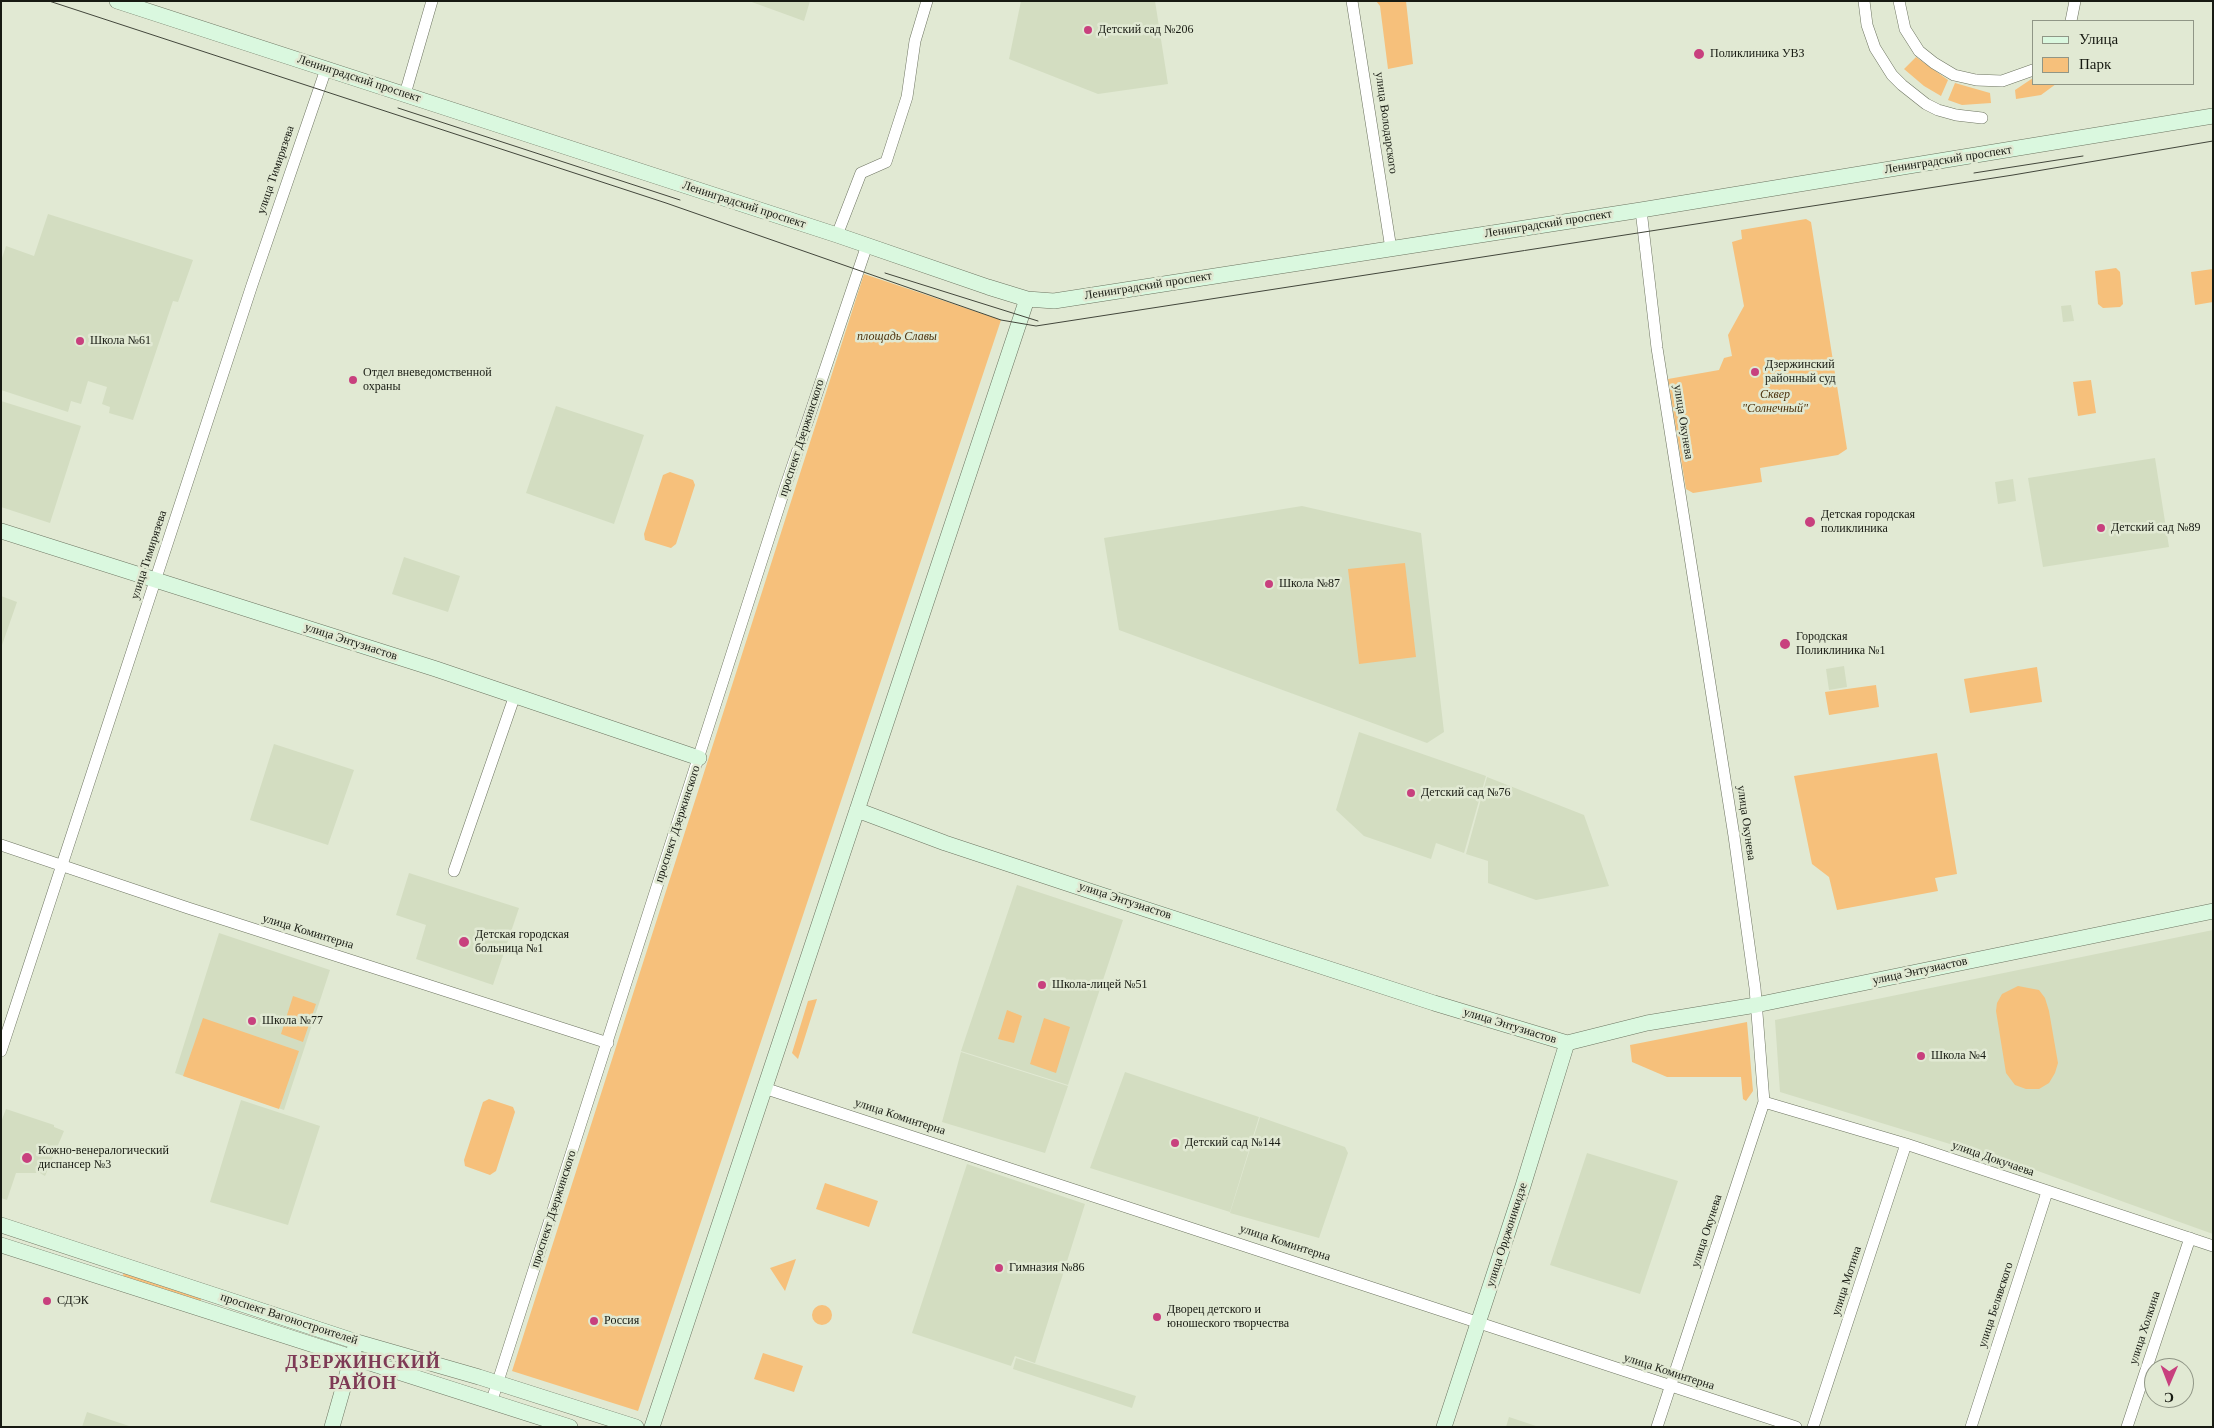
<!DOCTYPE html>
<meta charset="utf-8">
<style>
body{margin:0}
#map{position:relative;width:2214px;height:1428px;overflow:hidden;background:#e1e9d3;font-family:Georgia,serif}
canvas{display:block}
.frame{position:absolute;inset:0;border:2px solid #171a12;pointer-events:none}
.legend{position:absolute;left:2032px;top:20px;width:162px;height:65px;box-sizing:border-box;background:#e1e9d3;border:1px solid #909686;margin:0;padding:6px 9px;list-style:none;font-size:15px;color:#171a12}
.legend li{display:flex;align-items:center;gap:10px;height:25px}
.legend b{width:25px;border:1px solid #909686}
.north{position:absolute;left:2144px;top:1358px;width:50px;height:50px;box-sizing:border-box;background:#e1e9d3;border:1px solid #909686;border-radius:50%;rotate:181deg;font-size:14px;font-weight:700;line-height:20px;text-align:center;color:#171a12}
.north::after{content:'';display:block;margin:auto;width:18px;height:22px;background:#c8407e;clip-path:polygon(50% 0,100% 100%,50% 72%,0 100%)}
</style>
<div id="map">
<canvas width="2214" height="1428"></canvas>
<div class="frame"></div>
<ul class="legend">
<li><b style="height:6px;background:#daf8df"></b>Улица</li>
<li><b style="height:14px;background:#f6c07b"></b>Парк</li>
</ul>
<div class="north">С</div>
</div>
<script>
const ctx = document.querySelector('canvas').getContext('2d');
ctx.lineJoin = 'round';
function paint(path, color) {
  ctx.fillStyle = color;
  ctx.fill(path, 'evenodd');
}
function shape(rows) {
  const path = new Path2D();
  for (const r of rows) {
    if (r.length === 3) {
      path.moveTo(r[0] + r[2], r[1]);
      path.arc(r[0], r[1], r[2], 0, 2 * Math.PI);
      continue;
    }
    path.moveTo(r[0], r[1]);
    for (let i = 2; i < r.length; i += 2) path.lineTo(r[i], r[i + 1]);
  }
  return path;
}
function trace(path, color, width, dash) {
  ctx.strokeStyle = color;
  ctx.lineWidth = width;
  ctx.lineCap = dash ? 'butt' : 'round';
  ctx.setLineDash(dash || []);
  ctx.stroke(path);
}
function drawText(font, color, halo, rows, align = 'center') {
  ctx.font = font + ' Georgia,serif';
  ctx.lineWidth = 5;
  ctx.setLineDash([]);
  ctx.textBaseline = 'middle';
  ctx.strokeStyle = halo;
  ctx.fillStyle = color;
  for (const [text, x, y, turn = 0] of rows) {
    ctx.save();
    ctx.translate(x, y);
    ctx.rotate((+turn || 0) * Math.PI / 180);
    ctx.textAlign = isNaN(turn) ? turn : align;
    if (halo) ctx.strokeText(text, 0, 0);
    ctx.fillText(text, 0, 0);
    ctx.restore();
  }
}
const built = shape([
 [749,1,810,1,804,21],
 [1021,1,1155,1,1168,84,1098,94,1009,59],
 [48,214,193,260,178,302,173,301,133,420,109,413,110,407,102,404,107,387,88,381,81,404,71,401,68,412,1,390,1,261,6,246,34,256],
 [2071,305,2074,321,2063,322,2061,306],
 [1,401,81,426,50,523,1,507],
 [556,406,644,435,614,524,526,493],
 [2155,458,2169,547,2043,567,2028,478],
 [2013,479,2016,501,1998,504,1995,482],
 [1302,506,1421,533,1444,732,1427,743,1119,630,1104,538],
 [404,557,460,576,448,612,392,594],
 [1,596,17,602,1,648],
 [1844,666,1847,687,1829,690,1826,669],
 [1359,732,1486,776,1464,853,1436,843,1431,859,1364,836,1336,810],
 [274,744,354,770,328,845,250,820],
 [1487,777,1584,815,1609,886,1536,900,1488,883,1488,861,1466,854],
 [409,873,519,908,493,985,416,959,426,925,396,915],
 [1017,885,1123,920,1068,1085,961,1051],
 [2213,930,2213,1234,2035,1170,1780,1092,1775,1020],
 [219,933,330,970,284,1110,175,1073],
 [961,1052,1068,1086,1045,1153,942,1122],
 [1125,1072,1259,1117,1230,1212,1090,1168],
 [241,1100,320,1126,288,1225,210,1202],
 [6,1109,54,1125,54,1127,64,1131,45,1176,40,1173,16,1173,7,1200,1,1198,1,1122],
 [1260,1117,1345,1147,1348,1153,1319,1238,1230,1213],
 [1587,1153,1678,1181,1640,1294,1550,1265],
 [967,1164,1085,1204,1035,1363,1015,1356,1011,1366,912,1333],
 [1016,1358,1136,1396,1132,1408,1013,1369],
 [87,1412,132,1427,82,1427],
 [1509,1417,1539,1427,1506,1427]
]);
const green = shape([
 [1376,1,1406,1,1413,64,1388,69,1380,6],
 [1916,57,1948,80,1941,96,1924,86,1904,69],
 [2033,78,2033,84,2056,84,2041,95,2016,99,2015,90],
 [1955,83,1990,93,1991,103,1962,105,1948,100],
 [1806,219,1811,222,1847,449,1838,455,1760,468,1762,482,1693,493,1686,489,1668,379,1719,370,1724,358,1732,356,1728,335,1744,306,1732,242,1742,239,1741,230],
 [2116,268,2120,272,2123,304,2120,307,2103,308,2098,304,2095,271],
 [2213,269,2213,302,2195,305,2191,272],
 [864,274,1001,320,638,1411,512,1371],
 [2091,380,2096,413,2078,416,2073,382],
 [670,472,693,480,695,485,676,544,671,548,645,540,644,534,663,475],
 [1405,563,1416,657,1359,664,1348,569],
 [2037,667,2042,702,1970,713,1964,679],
 [1876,685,1879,707,1829,715,1825,692],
 [1937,753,1957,874,1935,878,1938,891,1837,910,1829,877,1812,864,1794,776],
 [2018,986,2039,990,2045,998,2049,1011,2058,1063,2055,1073,2049,1083,2039,1089,2026,1089,2015,1085,2006,1073,1996,1011,1997,1003,2002,994],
 [293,996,316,1004,303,1042,281,1034],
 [817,999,798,1059,792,1053,808,1001],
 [1007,1010,1022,1016,1014,1043,998,1039],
 [203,1018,299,1051,279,1109,183,1076],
 [1044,1018,1070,1027,1056,1073,1030,1064],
 [1747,1022,1753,1091,1746,1101,1743,1099,1741,1077,1667,1077,1632,1062,1630,1045],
 [489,1099,513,1107,515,1112,496,1171,490,1175,465,1166,464,1160,483,1102],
 [825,1183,878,1201,869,1227,816,1209],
 [796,1259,785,1291,770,1268],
 [124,1272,202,1297,199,1305,122,1279],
 [822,1315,10],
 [763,1353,803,1366,794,1392,754,1379]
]);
const street = shape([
 [1352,1,1391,249],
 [1864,1,1867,25,1875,48,1892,75,1902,85,1926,104,1938,110,1956,115,1982,118],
 [1899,1,1905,29,1919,51,1934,63,1954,75,1976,80,2002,81,2033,70],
 [2071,21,2075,1],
 [405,94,432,1],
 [1641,210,1657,348,1734,836,1755,988,1764,1102,1657,1427],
 [837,235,861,173,886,162,907,97,915,41,927,1],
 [1,845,188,908,608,1043],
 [454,871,515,695],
 [1,1051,252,285,326,69],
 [764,1088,1796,1427],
 [1764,1102,1906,1144,2213,1246],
 [491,1403,785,488,867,245],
 [1813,1427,1906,1144],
 [1971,1427,2047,1192],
 [2127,1427,2190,1238]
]);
const secondary = shape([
 [117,1,837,235,988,287,1027,299,1054,301,1641,210,2213,116],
 [1,531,436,669,699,758],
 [857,810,945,843,1105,896,1434,1003,1567,1043,1647,1023,1756,1005,2213,911],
 [1,1225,357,1342,479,1377,636,1427],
 [1,1245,570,1427],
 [332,1427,354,1350],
 [652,1427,1027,299],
 [1444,1427,1523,1186,1567,1043]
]);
const tram = shape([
 [49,1,666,203,1001,320,1036,326,2013,175,2213,141],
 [398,108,680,200],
 [1974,173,2083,156],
 [885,273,1038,321]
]);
const markers = [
 [1088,30,5,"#c8407e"],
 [1699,54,6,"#c8407e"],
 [80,341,5,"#c8407e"],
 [1755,372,5,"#c8407e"],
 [353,380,5,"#c8407e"],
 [1810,522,6,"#c8407e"],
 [2101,528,5,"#c8407e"],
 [1269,584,5,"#c8407e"],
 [1785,644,6,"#c8407e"],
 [1411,793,5,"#c8407e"],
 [464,942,6,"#c8407e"],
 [1042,985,5,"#c8407e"],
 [252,1021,5,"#c8407e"],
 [1921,1056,5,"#c8407e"],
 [1175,1143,5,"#c8407e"],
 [27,1158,6,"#c8407e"],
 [999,1268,5,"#c8407e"],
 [47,1301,5,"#c8407e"],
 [1157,1317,5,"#c8407e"],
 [594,1321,5,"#c8407e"]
];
const poiNames = [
 ["Детский сад №206",1098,30],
 ["Поликлиника УВЗ",1710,54],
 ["Школа №61",90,341],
 ["Дзержинский",1765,365],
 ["районный суд",1765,379],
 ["Отдел вневедомственной",363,373],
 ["охраны",363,387],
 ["Детская городская",1821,515],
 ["поликлиника",1821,529],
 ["Детский сад №89",2111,528],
 ["Школа №87",1279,584],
 ["Городская",1796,637],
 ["Поликлиника №1",1796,651],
 ["Детский сад №76",1421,793],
 ["Детская городская",475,935],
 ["больница №1",475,949],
 ["Школа-лицей №51",1052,985],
 ["Школа №77",262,1021],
 ["Школа №4",1931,1056],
 ["Детский сад №144",1185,1143],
 ["Кожно-венералогический",38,1151],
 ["диспансер №3",38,1165],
 ["Гимназия №86",1009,1268],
 ["СДЭК",57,1301],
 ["Дворец детского и",1167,1310],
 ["юношеского творчества",1167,1324],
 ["Россия",604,1321]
];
const streetNames = [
 ["Ленинградский проспект",359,79,18],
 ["улица Володарского",1386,123,82],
 ["Ленинградский проспект",1948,160,-9],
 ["улица Тимирязева",276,170,-71],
 ["Ленинградский проспект",744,205,18],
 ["Ленинградский проспект",1548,224,-9],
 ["Ленинградский проспект",1148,286,-9],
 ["улица Окунева",1683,422,81],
 ["проспект Дзержинского",802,438,-72],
 ["улица Тимирязева",149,555,-72],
 ["улица Энтузиастов",351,642,18],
 ["улица Окунева",1746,823,82],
 ["проспект Дзержинского",678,824,-72],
 ["улица Энтузиастов",1125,901,18],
 ["улица Коминтерна",308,932,17],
 ["улица Энтузиастов",1920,971,-12],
 ["улица Энтузиастов",1510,1026,17],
 ["улица Коминтерна",900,1117,18],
 ["улица Докучаева",1993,1159,19],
 ["проспект Дзержинского",554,1209,-72],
 ["улица Окунева",1707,1231,-72],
 ["улица Орджоникидзе",1507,1235,-72],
 ["улица Коминтерна",1285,1243,18],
 ["улица Мотина",1847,1281,-72],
 ["улица Белявского",1996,1305,-72],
 ["проспект Вагоностроителей",289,1319,18],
 ["улица Холкина",2145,1328,-72],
 ["улица Коминтерна",1669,1372,18]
];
const parkNames = [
 ["площадь Славы",897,337],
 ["Сквер",1775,395],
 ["\"Солнечный\"",1775,409]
];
const districtNames = [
 ["ДЗЕРЖИНСКИЙ",363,1363],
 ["РАЙОН",363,1384]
];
paint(built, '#d3ddc1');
paint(green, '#f6c07b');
trace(street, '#6d7461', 12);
trace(secondary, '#6d7461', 16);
trace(street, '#fff', 11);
trace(secondary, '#daf8df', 15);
trace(tram, '#42463b', 1);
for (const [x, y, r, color] of markers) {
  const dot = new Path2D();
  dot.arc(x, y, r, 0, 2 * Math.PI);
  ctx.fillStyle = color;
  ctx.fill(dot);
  trace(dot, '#e1e9d3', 2);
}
drawText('12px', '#171a12', '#e1e9d3', poiNames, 'left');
drawText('12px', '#171a12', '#e1e9d3', streetNames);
drawText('italic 12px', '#4d330e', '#e1e9d3', parkNames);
ctx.letterSpacing = '1px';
drawText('bold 18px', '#7e3a55', '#e1e9d3', districtNames);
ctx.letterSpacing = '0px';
</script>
